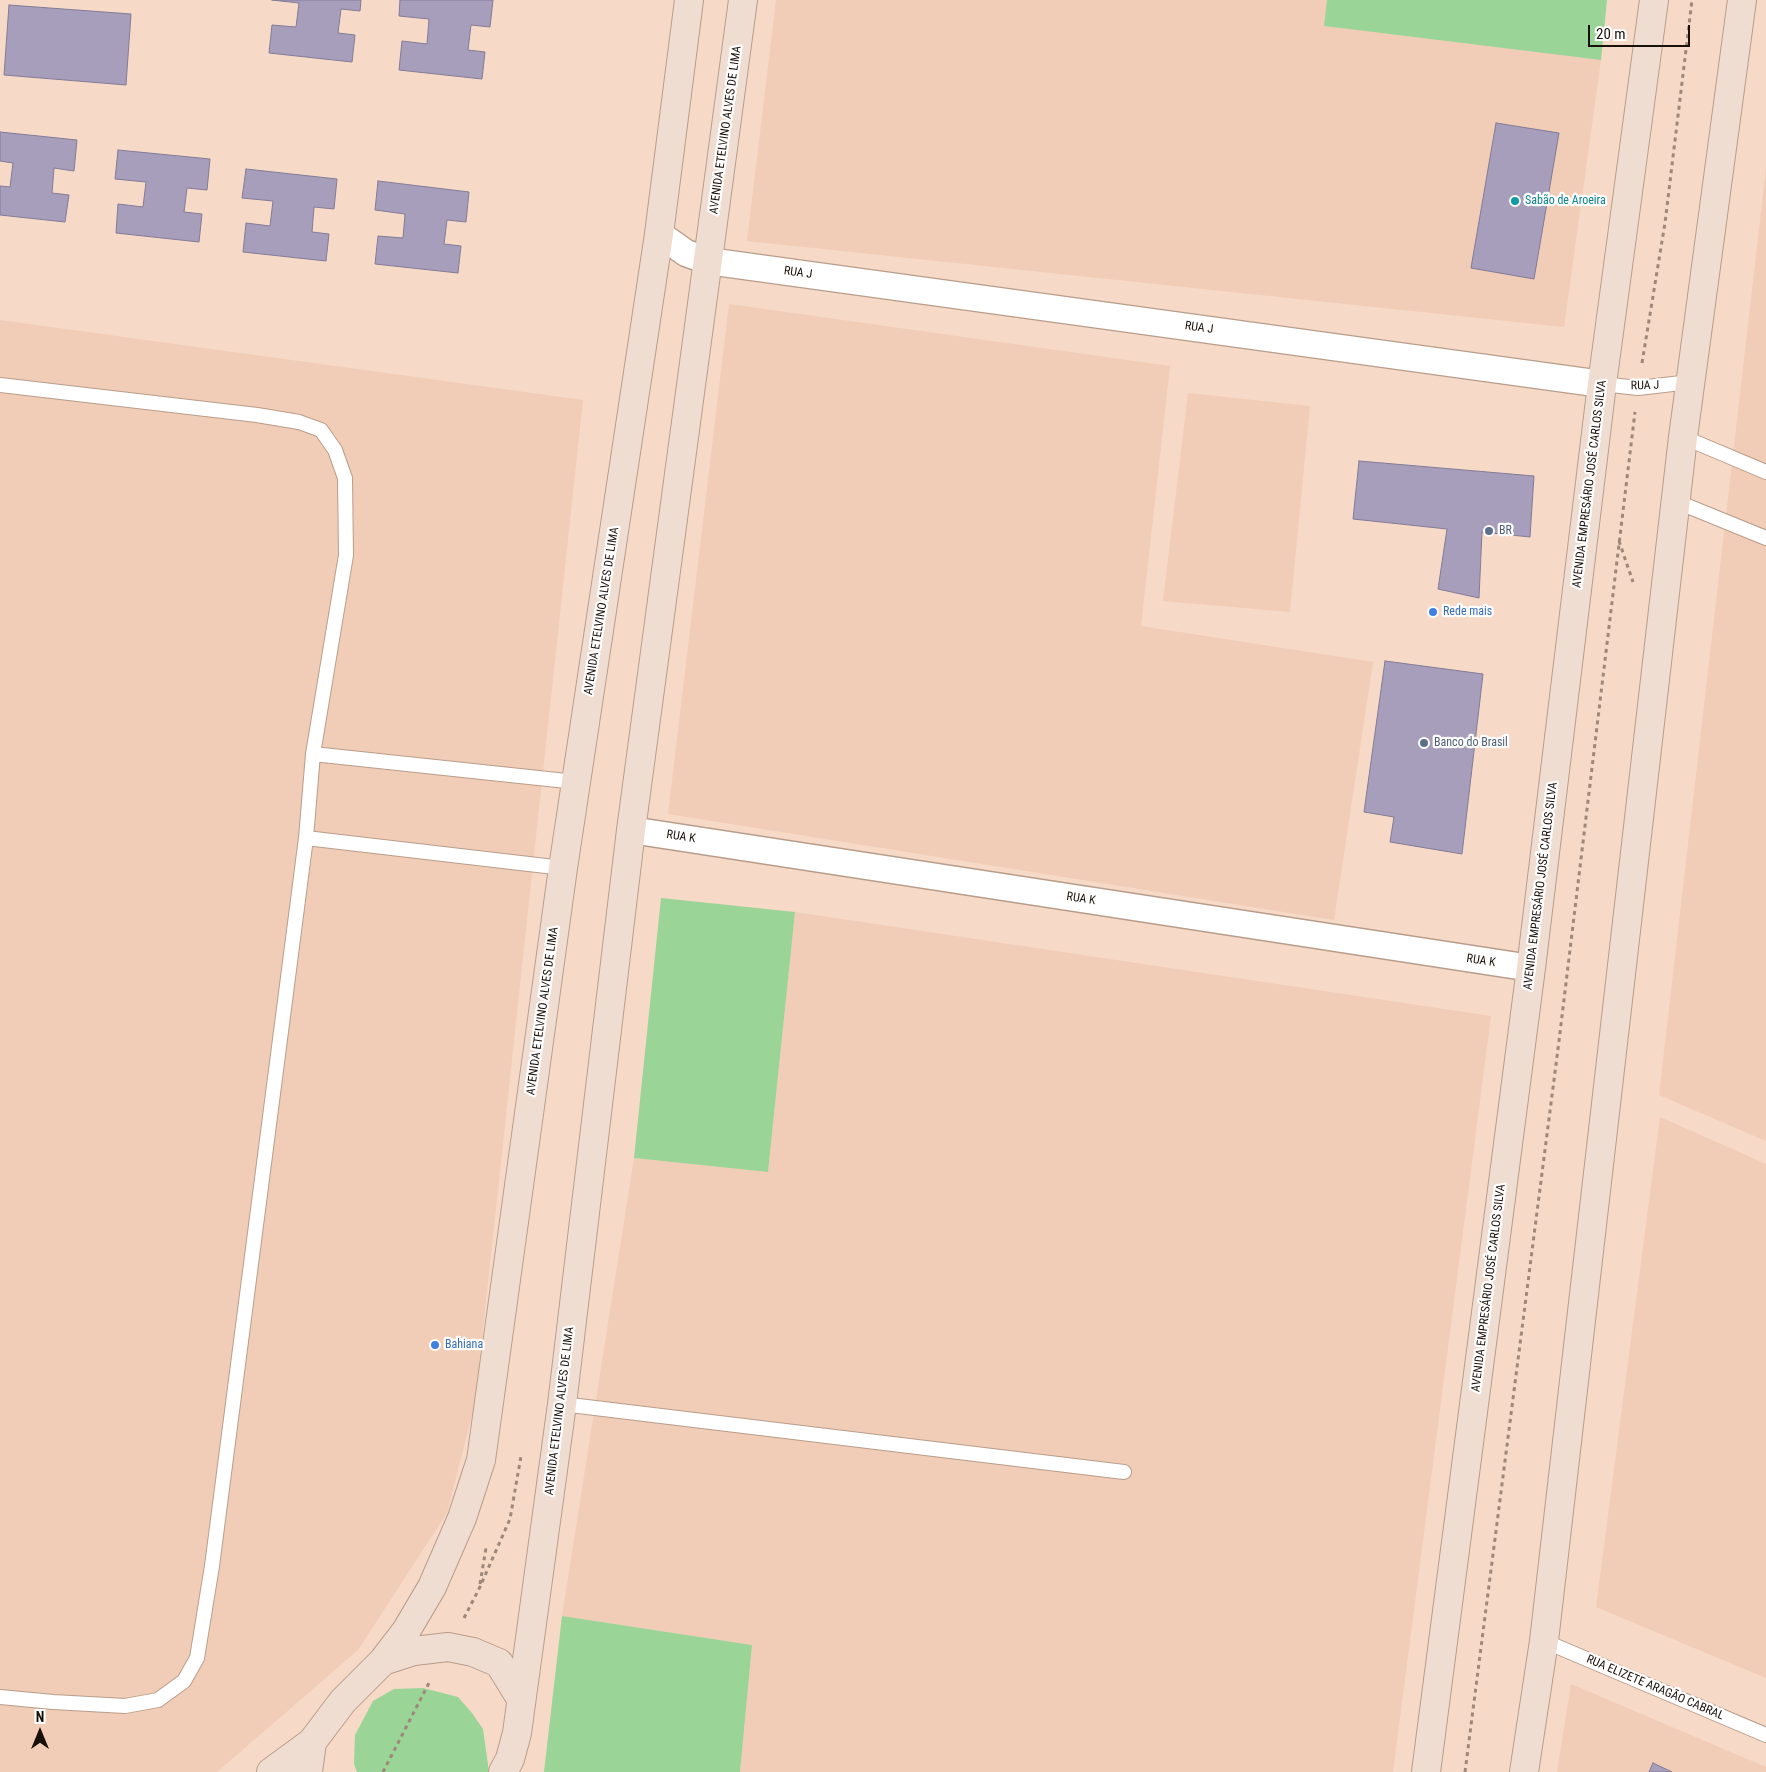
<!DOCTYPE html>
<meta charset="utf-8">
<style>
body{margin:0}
#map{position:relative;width:1766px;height:1772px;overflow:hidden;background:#f7d9c7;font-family:"Roboto Condensed",sans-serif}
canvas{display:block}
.north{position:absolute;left:15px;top:1707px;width:50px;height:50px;-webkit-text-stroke:4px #fff;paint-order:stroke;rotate:0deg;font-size:14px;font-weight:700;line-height:20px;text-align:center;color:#1a100a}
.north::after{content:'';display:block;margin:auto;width:18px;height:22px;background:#1a100a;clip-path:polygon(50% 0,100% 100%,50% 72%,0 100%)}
.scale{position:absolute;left:1588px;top:25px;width:102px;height:22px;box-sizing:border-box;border:2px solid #1a100a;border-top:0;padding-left:6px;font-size:15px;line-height:18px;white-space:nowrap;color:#1a100a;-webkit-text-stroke:4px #fff;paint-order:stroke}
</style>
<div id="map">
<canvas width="1766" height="1772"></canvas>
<div class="north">N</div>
<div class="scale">20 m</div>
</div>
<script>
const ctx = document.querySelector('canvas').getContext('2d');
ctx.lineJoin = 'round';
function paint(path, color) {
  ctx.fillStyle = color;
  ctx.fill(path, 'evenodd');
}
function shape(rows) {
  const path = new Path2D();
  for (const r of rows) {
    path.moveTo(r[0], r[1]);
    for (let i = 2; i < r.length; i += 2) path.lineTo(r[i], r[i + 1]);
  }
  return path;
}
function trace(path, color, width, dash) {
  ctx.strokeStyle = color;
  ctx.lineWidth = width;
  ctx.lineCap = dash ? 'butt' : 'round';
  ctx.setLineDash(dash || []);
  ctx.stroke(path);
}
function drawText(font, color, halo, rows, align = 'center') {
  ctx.font = font + ' "Roboto Condensed",sans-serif';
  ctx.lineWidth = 4.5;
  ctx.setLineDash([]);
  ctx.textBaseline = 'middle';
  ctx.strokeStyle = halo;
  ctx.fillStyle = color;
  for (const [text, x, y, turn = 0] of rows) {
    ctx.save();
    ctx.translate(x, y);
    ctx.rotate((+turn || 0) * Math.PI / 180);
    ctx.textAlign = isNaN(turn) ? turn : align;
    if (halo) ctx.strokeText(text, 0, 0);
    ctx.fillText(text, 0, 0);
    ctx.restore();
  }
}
const built = shape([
 [776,0,1327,0,1324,26,1601,60,1564,327,747,241],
 [1766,169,1766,1141,1659,1095],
 [729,304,1170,366,1141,626,1373,662,1334,920,668,814],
 [0,320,583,400,475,1403,447,1513,358,1650,217,1772,0,1772],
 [1188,393,1310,406,1290,612,1163,601],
 [795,912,1491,1016,1393,1772,740,1772,752,1645,562,1616,634,1158,768,1172],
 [1660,1117,1766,1164,1766,1678,1596,1607],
 [1571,1684,1766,1767,1766,1772,1557,1772]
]);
const green = shape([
 [1327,0,1607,0,1601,60,1324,26],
 [661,898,795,912,768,1172,634,1158],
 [562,1616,752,1645,740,1772,544,1772],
 [423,1688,458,1697,472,1713,483,1729,489,1772,357,1772,354,1764,355,1735,373,1701,394,1689]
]);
const building = shape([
 [272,0,361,0,360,11,341,9,338,33,355,35,352,62,269,53,272,25,296,27,299,3,272,0],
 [400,0,493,0,490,27,471,25,468,50,485,52,482,79,399,70,402,41,427,44,429,19,399,16,400,0],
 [9,5,131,14,126,85,4,75,9,5],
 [1496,123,1559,133,1534,279,1471,268,1496,123],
 [0,132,77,140,74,171,54,168,52,193,69,195,65,222,0,215,0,186,10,187,13,163,0,161,0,132],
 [118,150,210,159,207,190,187,188,184,212,202,214,199,242,116,233,118,204,143,207,146,182,115,179,118,150],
 [246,169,337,179,334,209,314,207,312,232,329,234,326,261,243,252,246,223,270,226,273,201,242,198,246,169],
 [378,181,469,192,466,222,447,220,444,244,461,246,458,273,375,264,378,236,403,238,405,214,375,210,378,181],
 [1359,461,1534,476,1530,537,1482,532,1479,598,1438,589,1447,529,1353,519,1359,461],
 [1385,661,1483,674,1462,854,1390,842,1394,817,1364,812,1385,661],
 [1653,1763,1672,1772,1649,1772,1653,1763]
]);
const path = shape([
 [1642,363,1665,223,1692,0],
 [1619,541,1633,582],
 [480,1584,486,1548],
 [464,1618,479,1589,510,1519,521,1456],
 [383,1772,430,1681],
 [1465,1772,1559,1041,1635,412]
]);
const service = shape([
 [1602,384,1638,388,1690,382],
 [0,385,257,415,299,422,321,430,335,450,345,478,346,555,313,754,306,838,212,1566,197,1658,184,1681,158,1700,125,1706,53,1702,0,1697],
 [1683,437,1766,472],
 [1675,501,1766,538],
 [313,754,576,782],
 [306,838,563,868],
 [562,1404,1124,1472],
 [1544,1641,1766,1735]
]);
const minor = shape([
 [659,234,686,253,708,261,1602,384],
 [631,830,1531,968]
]);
const secondary = shape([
 [383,1661,414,1651,448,1647,473,1652,499,1663,521,1699],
 [271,1772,312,1742],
 [308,1772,312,1742,343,1701,383,1661,406,1631,432,1587,462,1518,481,1460,563,868,659,234,689,0],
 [503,1772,510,1759,517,1733,562,1404,631,830,743,0],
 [1426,1772,1531,968,1602,384,1654,0],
 [1524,1772,1544,1641,1683,437,1742,0]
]);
const markers = [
 [1515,201,5,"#0f9aa8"],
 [1489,531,5,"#5c6f8a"],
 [1433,612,5,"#3f7fe0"],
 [1424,743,5,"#5c6f8a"],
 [435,1345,5,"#3f7fe0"]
];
const streetNames = [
 ["AVENIDA ETELVINO ALVES DE LIMA",726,130,-82],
 ["RUA J",798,273,8],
 ["RUA J",1199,328,8],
 ["RUA J",1645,386,-1],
 ["AVENIDA EMPRESÁRIO JOSÉ CARLOS SILVA",1590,484,-83],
 ["AVENIDA ETELVINO ALVES DE LIMA",602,611,-81],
 ["RUA K",681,837,9],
 ["AVENIDA EMPRESÁRIO JOSÉ CARLOS SILVA",1541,886,-83],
 ["RUA K",1081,899,9],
 ["RUA K",1481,961,9],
 ["AVENIDA ETELVINO ALVES DE LIMA",543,1011,-82],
 ["AVENIDA EMPRESÁRIO JOSÉ CARLOS SILVA",1489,1288,-83],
 ["AVENIDA ETELVINO ALVES DE LIMA",560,1411,-83],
 ["RUA ELIZETE ARAGÃO CABRAL",1655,1688,23]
];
const cultureNames = [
 ["Sabão de Aroeira",1525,201]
];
const serviceNames = [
 ["BR",1499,531],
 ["Banco do Brasil",1434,743]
];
const shopNames = [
 ["Rede mais",1443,612],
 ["Bahiana",445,1345]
];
paint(built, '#f1ccb6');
paint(green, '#9ad496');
paint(building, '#a69ebb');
trace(building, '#827b96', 1);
trace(service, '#b99d8b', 16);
trace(minor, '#b99d8b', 29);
trace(secondary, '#b99d8b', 30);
trace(path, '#9e887b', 3, [4, 4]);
trace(service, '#fff', 14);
trace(minor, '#fff', 26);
trace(secondary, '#efddd1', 28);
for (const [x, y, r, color] of markers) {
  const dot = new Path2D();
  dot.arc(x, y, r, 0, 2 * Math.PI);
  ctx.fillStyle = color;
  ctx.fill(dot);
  trace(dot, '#fff', 2);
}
drawText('12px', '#1a100a', '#fff', streetNames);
drawText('12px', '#0d838f', '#fff', cultureNames, 'left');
drawText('12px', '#4e5e75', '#fff', serviceNames, 'left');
drawText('12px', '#366cbe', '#fff', shopNames, 'left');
</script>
